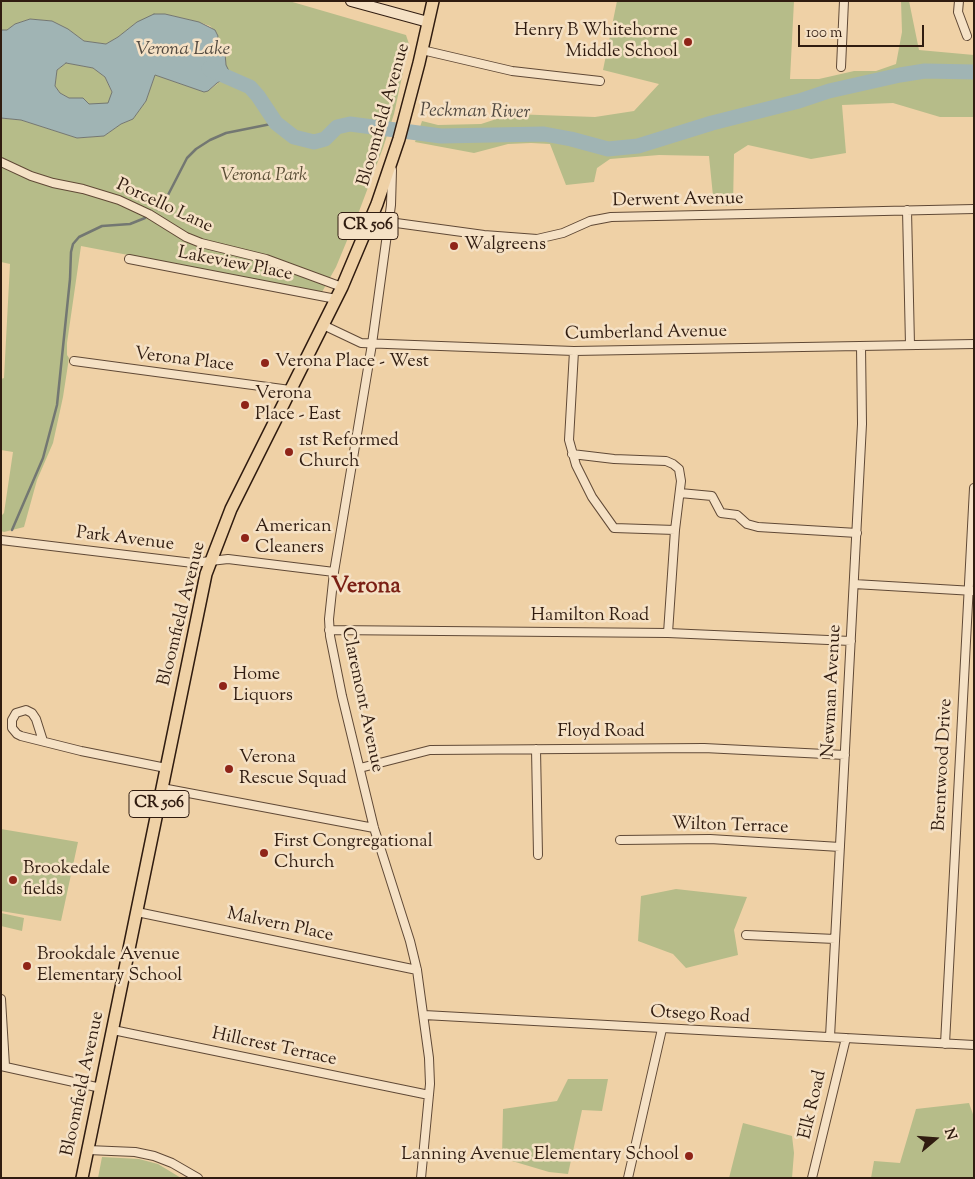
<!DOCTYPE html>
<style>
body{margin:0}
#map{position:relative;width:975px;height:1179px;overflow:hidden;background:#efd1a6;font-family:"Sorts Mill Goudy",serif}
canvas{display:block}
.frame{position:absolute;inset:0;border:2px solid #301c10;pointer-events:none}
.north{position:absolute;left:910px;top:1114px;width:50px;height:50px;-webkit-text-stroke:4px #f5e1c5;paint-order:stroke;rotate:72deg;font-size:14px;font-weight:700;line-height:20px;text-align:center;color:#301c10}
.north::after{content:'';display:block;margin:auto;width:18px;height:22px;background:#301c10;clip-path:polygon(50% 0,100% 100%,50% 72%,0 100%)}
.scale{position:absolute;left:798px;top:25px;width:126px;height:22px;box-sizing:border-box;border:2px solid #301c10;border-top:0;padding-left:6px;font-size:15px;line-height:18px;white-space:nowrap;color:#301c10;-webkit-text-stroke:4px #f5e1c5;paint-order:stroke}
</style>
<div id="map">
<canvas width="975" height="1179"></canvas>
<div class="frame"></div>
<div class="north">N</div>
<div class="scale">100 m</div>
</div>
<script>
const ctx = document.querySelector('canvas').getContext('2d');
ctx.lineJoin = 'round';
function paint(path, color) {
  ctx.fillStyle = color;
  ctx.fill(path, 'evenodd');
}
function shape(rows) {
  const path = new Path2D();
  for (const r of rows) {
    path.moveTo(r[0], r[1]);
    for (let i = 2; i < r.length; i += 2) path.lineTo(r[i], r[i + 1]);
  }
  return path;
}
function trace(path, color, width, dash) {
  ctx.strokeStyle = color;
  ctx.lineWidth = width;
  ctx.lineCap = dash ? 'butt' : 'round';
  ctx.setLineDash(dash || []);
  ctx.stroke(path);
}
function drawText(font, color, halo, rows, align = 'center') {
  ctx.font = font + ' "Sorts Mill Goudy",serif';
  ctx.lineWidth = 5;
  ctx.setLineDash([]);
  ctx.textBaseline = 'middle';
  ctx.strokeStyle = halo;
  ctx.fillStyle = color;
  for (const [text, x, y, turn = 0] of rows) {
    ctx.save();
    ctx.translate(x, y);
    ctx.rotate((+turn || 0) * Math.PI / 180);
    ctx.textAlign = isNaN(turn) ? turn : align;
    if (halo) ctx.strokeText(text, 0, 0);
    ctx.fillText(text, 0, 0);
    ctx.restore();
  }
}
const green = shape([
 [1,1,289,1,406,35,409,44,394,114,383,148,358,214,336,267,322,292,81,246,67,343,67,355,69,358,63,397,53,443,37,480,24,527,4,532,1,531,1,516,4,513,13,452,1,450,1,379,4,378,10,264,1,262,1,118,21,120,77,138,104,136,121,124,133,119,146,101,155,75,204,92,208,91,222,80,226,68,226,57,223,49,216,45,218,39,217,33,210,26,199,22,165,14,137,22,118,37,106,44,84,41,68,29,52,21,30,19,15,24,7,30,1,30],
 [617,1,794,1,790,79,819,79,854,71,876,71,896,64,902,32,901,1,909,1,919,50,974,55,974,117,940,117,893,103,842,105,846,153,811,159,748,145,734,154,733,206,714,206,709,156,659,155,610,159,597,168,594,182,566,185,550,144,531,143,508,144,474,153,415,142,422,121,438,125,481,124,512,114,595,117,634,111,659,84,603,70],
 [66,63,93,68,105,77,112,93,108,104,89,104,83,98,69,98,60,93,55,86,57,70],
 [1,829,78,842,61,921,1,911],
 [676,889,747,897,734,930,738,955,686,968,673,954,638,941,641,896],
 [1,913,24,918,22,931,1,926],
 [568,1079,608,1079,602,1111,582,1110,568,1174,549,1172,502,1158,503,1109,557,1101],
 [969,1103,974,1117,974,1178,871,1178,874,1161,900,1163,916,1109],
 [743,1123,792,1136,794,1153,792,1178,729,1178],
 [102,1157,139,1159,158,1164,181,1178,98,1178]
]);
const water = shape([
 [154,14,165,14,199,22,215,30,218,36,216,45,223,49,225,53,226,65,229,71,225,81,222,80,217,83,208,91,204,92,155,75,146,101,133,119,121,124,104,136,77,138,21,120,1,118,1,30,7,30,15,24,30,19,52,21,68,29,84,41,106,44,118,37,137,22,154,14],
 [66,63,93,68,105,77,112,92,108,103,89,104,83,98,69,98,60,93,55,86,57,70,66,63]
]);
const stream = shape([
 [157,209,168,195,187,158,196,149,210,140,226,133,276,123],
 [12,530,43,458,57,405,70,279,71,252,73,244,79,237,102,226,130,224,145,218]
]);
const river = shape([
 [209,69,250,87,258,96,276,123,294,137,314,142,325,139,337,127,350,124,441,136,544,134,571,139,608,149,638,146,712,123,799,101,829,91,900,75,925,71,974,72]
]);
const street = shape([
 [959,1,958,12,967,36],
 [422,50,512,71,600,81],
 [841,67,844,1],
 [1,162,31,176,53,183,83,189,119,200,149,214,186,237,201,243,266,259,342,287],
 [392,170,391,205,372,344,334,572,329,619,330,636,342,696,374,828,410,941,417,970,429,1058,430,1084,421,1178],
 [907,210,910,345],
 [389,222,484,235,537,239,563,233,590,221,611,217,974,209],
 [129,259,336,299],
 [323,325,361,343,574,351,974,344],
 [574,351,569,440,576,465,592,497,614,528,675,530],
 [74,361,290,390],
 [572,454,614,459,666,461,673,464,679,469,681,481,675,530,668,633],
 [680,493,712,496,721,513,737,515,747,524,758,527,857,533],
 [1,540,193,563,228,559,334,572],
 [854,584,974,591],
 [329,630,668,633,851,641],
 [43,741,36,719,32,713,26,710,16,713,12,720,12,728,17,734,21,736,81,751,166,768],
 [536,749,538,855],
 [360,768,430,750,704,748,845,755],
 [162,788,374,828],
 [620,840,710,839,840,847],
 [137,912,417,970],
 [746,935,835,939],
 [1,999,5,1066],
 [424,1015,974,1045],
 [113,1030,429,1095],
 [830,1037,862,424,861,346],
 [945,1044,974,488],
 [1,1066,101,1088],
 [88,1150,135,1152,154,1156,172,1163,198,1178],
 [628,1178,662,1029],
 [812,1178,846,1038]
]);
const secondary = shape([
 [351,1,428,22]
]);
const primary = shape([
 [82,1178,206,574,231,509,342,287,377,204,399,139,419,63,433,1]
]);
const markers = [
 [688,42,5,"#8f2418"],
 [454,246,5,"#8f2418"],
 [265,363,5,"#8f2418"],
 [245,405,5,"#8f2418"],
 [289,452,5,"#8f2418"],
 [245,538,5,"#8f2418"],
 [223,686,5,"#8f2418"],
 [229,769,5,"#8f2418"],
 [264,853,5,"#8f2418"],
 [13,880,5,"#8f2418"],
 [27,966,5,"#8f2418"],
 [689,1156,5,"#8f2418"]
];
const shields = [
 [368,226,60],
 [159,804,60]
];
const shieldNames = [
 ["CR 506",368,226],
 ["CR 506",159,804]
];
const poiNames = [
 ["Henry B Whitehorne",678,32,"right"],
 ["Middle School",678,53,"right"],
 ["Walgreens",464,246],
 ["Verona Place - West",275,363],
 ["Verona",255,395],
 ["Place - East",255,416],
 ["1st Reformed",299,442],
 ["Church",299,463],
 ["American",255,528],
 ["Cleaners",255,549],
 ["Home",233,676],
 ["Liquors",233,697],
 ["Verona",239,759],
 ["Rescue Squad",239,780],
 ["First Congregational",274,843],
 ["Church",274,864],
 ["Brookedale",23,870],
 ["fields",23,891],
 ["Brookdale Avenue",37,956],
 ["Elementary School",37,977],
 ["Lanning Avenue Elementary School",679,1156,"right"]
];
const streetNames = [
 ["Bloomfield Avenue",385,115,-74],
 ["Derwent Avenue",678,201,-1],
 ["Porcello Lane",164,207,25],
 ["Lakeview Place",235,265,11],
 ["Cumberland Avenue",646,334,-1],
 ["Verona Place",184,361,7],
 ["Park Avenue",125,540,7],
 ["Bloomfield Avenue",183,614,-76],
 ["Hamilton Road",590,617],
 ["Newman Avenue",833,691,-87],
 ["Claremont Avenue",361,700,78],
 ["Floyd Road",601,733],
 ["Brentwood Drive",944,765,-87],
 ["Wilton Terrace",730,827,2],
 ["Malvern Place",280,926,12],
 ["Otsego Road",700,1016,3],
 ["Hillcrest Terrace",274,1048,12],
 ["Bloomfield Avenue",84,1084,-78],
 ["Elk Road",814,1105,-77]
];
const parkNames = [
 ["Verona Park",264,177]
];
const waterNames = [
 ["Verona Lake",183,51],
 ["Peckman River",475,113,1]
];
const districtNames = [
 ["Verona",366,588]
];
paint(green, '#b6bc89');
paint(water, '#a0b4b4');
trace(water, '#737772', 1);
trace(stream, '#737772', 2.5);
trace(river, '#a0b4b4', 15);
trace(street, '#604936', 10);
trace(secondary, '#301c10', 12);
trace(primary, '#301c10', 14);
trace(street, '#f5e1c5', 8);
trace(secondary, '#f5e1c5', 10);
trace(primary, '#efd1a6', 11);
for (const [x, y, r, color] of markers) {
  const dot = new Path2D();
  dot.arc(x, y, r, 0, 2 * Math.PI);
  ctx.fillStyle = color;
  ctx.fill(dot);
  trace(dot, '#f5e1c5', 2);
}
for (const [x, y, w] of shields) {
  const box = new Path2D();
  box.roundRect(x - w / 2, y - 13.5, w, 27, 4);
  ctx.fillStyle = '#f5e1c5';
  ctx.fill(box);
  trace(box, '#301c10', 1);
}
drawText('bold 16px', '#301c10', null, shieldNames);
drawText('18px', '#301c10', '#f5e1c5', poiNames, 'left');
drawText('18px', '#301c10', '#f5e1c5', streetNames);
drawText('italic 18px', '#584c34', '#f5e1c5', parkNames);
drawText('italic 19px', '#524a41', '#f5e1c5', waterNames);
drawText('bold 22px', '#7a1f14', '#f5e1c5', districtNames);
</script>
